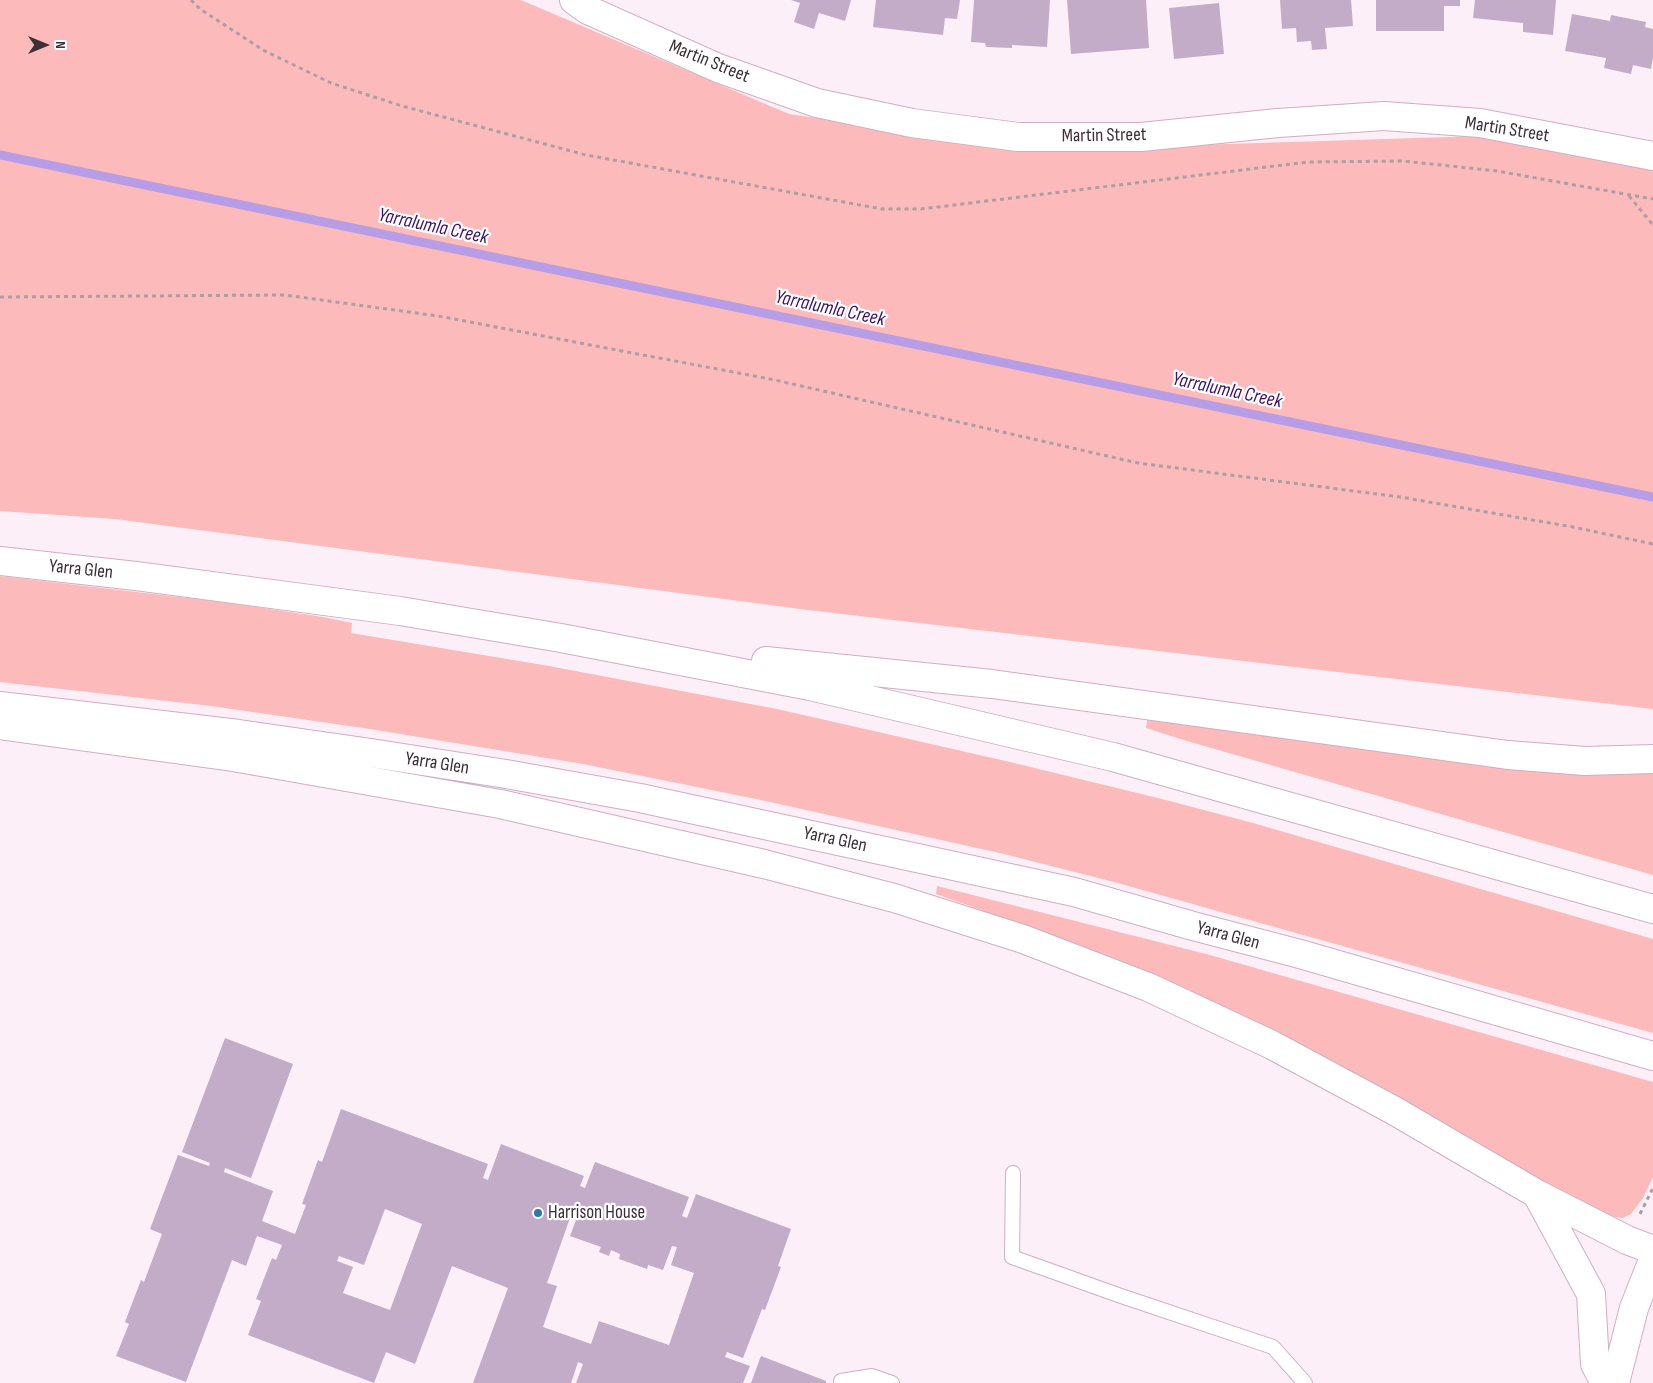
<!DOCTYPE html>
<style>
body{margin:0}
#map{position:relative;width:1653px;height:1383px;overflow:hidden;background:#fdeff8;font-family:"Sofia Sans Condensed",sans-serif}
canvas{display:block}
.north{position:absolute;left:20px;top:20px;width:50px;height:50px;-webkit-text-stroke:4px #fff;paint-order:stroke;rotate:90deg;font-size:14px;font-weight:700;line-height:20px;text-align:center;color:#3c2f37}
.north::after{content:'';display:block;margin:auto;width:18px;height:22px;background:#3c2f37;clip-path:polygon(50% 0,100% 100%,50% 72%,0 100%)}
</style>
<div id="map">
<canvas width="1653" height="1383"></canvas>
<div class="north">N</div>
</div>
<script>
const ctx = document.querySelector('canvas').getContext('2d');
ctx.lineJoin = 'round';
function paint(path, color) {
  ctx.fillStyle = color;
  ctx.fill(path, 'evenodd');
}
function shape(rows) {
  const path = new Path2D();
  for (const r of rows) {
    path.moveTo(r[0], r[1]);
    for (let i = 2; i < r.length; i += 2) path.lineTo(r[i], r[i + 1]);
  }
  return path;
}
function trace(path, color, width, dash) {
  ctx.strokeStyle = color;
  ctx.lineWidth = width;
  ctx.lineCap = dash ? 'butt' : 'round';
  ctx.setLineDash(dash || []);
  ctx.stroke(path);
}
function drawText(font, color, halo, rows, align = 'center') {
  ctx.font = font + ' "Sofia Sans Condensed",sans-serif';
  ctx.lineWidth = 4.5;
  ctx.setLineDash([]);
  ctx.textBaseline = 'middle';
  ctx.strokeStyle = halo;
  ctx.fillStyle = color;
  for (const [text, x, y, turn = 0] of rows) {
    ctx.save();
    ctx.translate(x, y);
    ctx.rotate((+turn || 0) * Math.PI / 180);
    ctx.textAlign = isNaN(turn) ? turn : align;
    if (halo) ctx.strokeText(text, 0, 0);
    ctx.fillText(text, 0, 0);
    ctx.restore();
  }
}
const green = shape([
 [0,0,521,0,789,114,1035,150,1481,136,1653,161,1653,709,808,610,115,519,0,511],
 [0,576,230,603,323,617,352,623,351,633,549,666,777,709,1010,762,1166,800,1253,823,1653,939,1653,1033,1114,882,1004,854,761,800,583,764,370,729,211,706,0,682],
 [1148,716,1653,772,1653,875,1187,741,1146,728],
 [937,886,1210,955,1653,1082,1653,1177,1643,1198,1631,1214,1623,1218,1608,1216,1543,1185,1539,1179,1373,1084,1280,1033,1145,970,1071,942,936,894]
]);
const stream = shape([
 [0,155,1653,497]
]);
const building = shape([
 [791,0,851,0,845,21,819,13,814,29,794,22,800,3],
 [876,0,960,0,957,19,945,18,943,35,873,27],
 [974,0,1050,0,1047,47,1012,45,1012,48,986,47,985,43,971,42],
 [1067,0,1146,0,1149,48,1071,54],
 [1280,0,1351,0,1353,26,1325,28,1327,49,1312,50,1311,41,1297,42,1296,28,1282,29],
 [1376,0,1460,0,1460,6,1444,6,1444,31,1376,31],
 [1475,0,1556,0,1553,35,1523,32,1523,23,1473,18],
 [1219,3,1224,54,1174,59,1169,8],
 [1572,14,1610,21,1611,15,1646,22,1645,27,1653,29,1653,58,1651,69,1633,65,1631,74,1604,68,1606,58,1565,51],
 [225,1038,293,1064,251,1178,225,1168,224,1172,273,1191,262,1221,295,1234,306,1205,302,1204,318,1160,322,1162,341,1109,488,1164,483,1178,488,1180,501,1144,584,1176,580,1186,585,1188,595,1162,689,1197,682,1216,687,1218,696,1194,791,1229,778,1266,781,1267,765,1310,762,1309,743,1358,727,1352,725,1357,750,1366,743,1383,576,1383,583,1364,578,1362,571,1383,473,1383,508,1288,452,1266,415,1364,386,1352,374,1383,248,1335,261,1301,256,1299,272,1258,276,1260,282,1245,257,1236,246,1266,232,1260,186,1382,116,1356,129,1324,125,1322,141,1280,144,1282,162,1234,150,1229,178,1155,209,1166,210,1163,182,1152],
 [385,1209,422,1224,390,1310,343,1293,353,1267,337,1261,339,1256,364,1265],
 [570,1218,576,1220,570,1236,601,1247,599,1252,609,1256,611,1250,620,1254,619,1259,647,1269,648,1265,663,1270,672,1246,677,1247,671,1265,694,1273,669,1345,599,1321,591,1344,543,1327,557,1286,547,1283],
 [761,1356,826,1381,826,1383,751,1383]
]);
const path = shape([
 [191,0,200,9,263,50,331,83,402,106,586,155,882,209,921,209,1308,162,1403,161,1497,171,1653,199],
 [1629,196,1653,225],
 [0,297,285,295,438,316,775,380,1138,463,1400,497,1573,527,1653,544],
 [1640,1214,1653,1188]
]);
const service = shape([
 [1013,1173,1012,1257,1121,1296,1273,1347,1305,1383],
 [841,1381,872,1376,892,1383]
]);
const minor = shape([
 [574,0,588,10,718,68,817,103,912,123,1018,137,1141,137,1278,123,1384,116,1480,123,1653,156]
]);
const secondary = shape([
 [1615,1383,1634,1308,1653,1260]
]);
const motorway = shape([
 [0,561,136,576,400,611,561,638,810,686,1113,757,1653,909],
 [766,661,992,684,1508,755,1585,761,1653,759],
 [0,706,239,734,371,753,506,774,640,798,1074,892,1193,926,1300,954,1653,1056],
 [0,725,233,757,500,804,764,864,894,898,1023,939,1148,987,1272,1045,1393,1110,1537,1194,1627,1240,1653,1250],
 [1537,1194,1591,1294,1595,1364,1605,1383]
]);
const markers = [
 [538,1213,5,"#2979aa"]
];
const streetNames = [
 ["Martin Street",709,62,22],
 ["Martin Street",1507,130,9],
 ["Martin Street",1104,136,-1],
 ["Yarra Glen",81,570,6],
 ["Yarra Glen",437,764,9],
 ["Yarra Glen",835,840,12],
 ["Yarra Glen",1228,936,15]
];
const poiNames = [
 ["Harrison House",548,1213]
];
const waterNames = [
 ["Yarralumla Creek",433,227,12],
 ["Yarralumla Creek",830,309,12],
 ["Yarralumla Creek",1227,391,12]
];
paint(green, '#fcbbba');
trace(stream, '#b79de5', 9);
paint(building, '#c3acc8');
trace(service, '#cfaec3', 16);
trace(minor, '#cfaec3', 30);
trace(secondary, '#cfaec3', 30);
trace(motorway, '#cfaec3', 30);
trace(path, '#ac9ea7', 3, [4, 4]);
trace(service, '#fff', 14);
trace(minor, '#fff', 28);
trace(secondary, '#fff', 28);
trace(motorway, '#fff', 28);
for (const [x, y, r, color] of markers) {
  const dot = new Path2D();
  dot.arc(x, y, r, 0, 2 * Math.PI);
  ctx.fillStyle = color;
  ctx.fill(dot);
  trace(dot, '#fff', 2);
}
drawText('19px', '#3c2f37', '#fff', streetNames);
drawText('19px', '#3c2f37', '#fff', poiNames, 'left');
drawText('italic 20px', '#3c1367', '#fff', waterNames);
</script>
